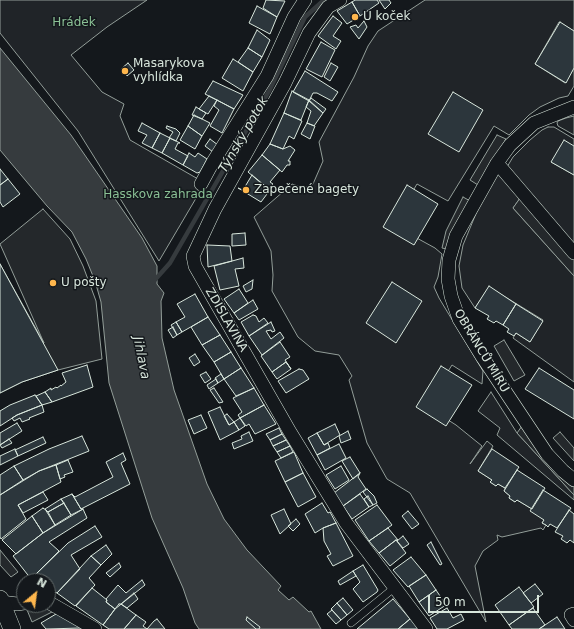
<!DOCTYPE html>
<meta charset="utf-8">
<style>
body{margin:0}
#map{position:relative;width:574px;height:629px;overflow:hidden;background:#14181c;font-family:"DejaVu Sans",sans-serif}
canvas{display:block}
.north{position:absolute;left:16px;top:573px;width:40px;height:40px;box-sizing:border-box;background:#14181c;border:1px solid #626a69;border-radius:50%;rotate:29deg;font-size:11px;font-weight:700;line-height:16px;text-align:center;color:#d8e6dc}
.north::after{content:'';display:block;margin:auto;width:14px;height:18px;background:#ffb74d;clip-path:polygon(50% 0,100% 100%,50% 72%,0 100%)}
.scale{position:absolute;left:428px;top:595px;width:111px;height:18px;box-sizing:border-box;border:2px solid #d8e6dc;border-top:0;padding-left:5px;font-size:12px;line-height:14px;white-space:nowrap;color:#d8e6dc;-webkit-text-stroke:3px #14181c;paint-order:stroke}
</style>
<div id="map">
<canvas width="574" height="629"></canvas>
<div class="north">N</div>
<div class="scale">50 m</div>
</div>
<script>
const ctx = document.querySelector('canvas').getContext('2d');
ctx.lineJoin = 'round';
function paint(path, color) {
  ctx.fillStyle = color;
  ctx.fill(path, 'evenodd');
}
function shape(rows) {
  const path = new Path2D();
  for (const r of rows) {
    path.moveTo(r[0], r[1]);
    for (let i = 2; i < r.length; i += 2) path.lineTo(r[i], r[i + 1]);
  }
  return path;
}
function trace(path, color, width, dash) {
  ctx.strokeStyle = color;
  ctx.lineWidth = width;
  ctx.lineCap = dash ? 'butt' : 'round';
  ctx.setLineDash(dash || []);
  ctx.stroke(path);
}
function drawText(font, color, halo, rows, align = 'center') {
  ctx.font = font + ' "DejaVu Sans",sans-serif';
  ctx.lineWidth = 3;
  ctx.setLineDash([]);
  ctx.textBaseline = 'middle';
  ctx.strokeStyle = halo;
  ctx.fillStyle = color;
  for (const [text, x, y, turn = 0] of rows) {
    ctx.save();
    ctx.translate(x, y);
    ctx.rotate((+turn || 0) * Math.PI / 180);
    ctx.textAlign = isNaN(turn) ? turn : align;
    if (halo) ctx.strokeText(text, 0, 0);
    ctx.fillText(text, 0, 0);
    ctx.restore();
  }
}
const green = shape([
 [0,0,147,0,107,27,71,55,102,92,124,104,120,116,130,140,205,183,159,261,78,131,0,33,0,0],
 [425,0,574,0,574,31,559,22,535,64,565,83,574,68,574,86,568,96,559,98,540,107,529,115,509,135,494,126,448,201,417,184,393,225,435,248,442,254,438,277,434,287,439,298,483,371,482,384,452,365,426,406,456,425,482,446,470,464,487,441,493,446,478,471,492,480,490,482,496,486,498,484,505,488,504,491,510,496,509,498,515,502,517,500,532,509,544,520,542,523,546,525,543,530,541,528,502,537,497,535,498,540,483,551,475,566,486,622,410,493,387,479,367,443,349,380,352,376,339,355,315,351,298,337,272,291,273,275,271,251,254,217,292,184,304,188,313,184,323,161,319,142,354,77,368,46,378,31,425,0],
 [574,116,574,135,558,126,557,123,558,121,566,118,574,116],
 [548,127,554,127,574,139,574,146,551,162,574,175,574,247,507,167,513,157,530,140,542,130,548,127],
 [497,163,523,194,513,208,574,276,574,382,513,338,516,333,530,342,543,320,489,287,475,308,462,288,459,266,463,245,497,163],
 [491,392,517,433,574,495,574,500,497,435,500,428,478,411,491,392]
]);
const parking = shape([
 [497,135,506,139,478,185,470,180,497,135],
 [523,194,574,253,574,276,513,208,523,194],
 [463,197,472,202,451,250,442,248,446,231,463,197],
 [43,209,70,239,83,266,96,301,102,359,58,370,22,382,0,393,0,264,44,343,0,244,43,209],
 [504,340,525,375,514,381,494,346,504,340],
 [522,426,574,485,574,495,517,433,522,426],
 [560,432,574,448,574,461,553,438,560,432],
 [0,550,18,572,11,577,0,565,0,550],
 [48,593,64,606,32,622,25,605,48,605,48,593]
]);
const water = shape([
 [0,48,71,135,142,238,157,266,157,284,164,293,161,301,162,338,174,390,207,484,224,519,247,550,281,586,278,590,289,600,293,597,309,612,311,611,321,629,199,629,195,623,183,588,152,518,109,383,101,302,95,281,86,259,72,232,47,206,0,150,0,48]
]);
const stream = shape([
 [153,282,170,263,269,91,305,17,324,0]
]);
const building = shape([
 [266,0,285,1,277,17,263,8,266,0],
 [355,0,377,0,379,3,360,16,352,2,355,0],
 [379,0,389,0,391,3,385,9,379,0],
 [352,2,360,16,347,24,337,11,352,2],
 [257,6,277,17,270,34,249,23,257,6],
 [333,16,342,23,333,36,341,41,336,49,318,36,333,16],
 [364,21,367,27,359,39,350,27,356,25,358,28,364,21],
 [560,22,574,31,574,68,566,83,535,64,560,22],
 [257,30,270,40,262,57,248,48,257,30],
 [321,42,335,50,322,77,306,69,321,42],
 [248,48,262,57,253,72,238,62,248,48],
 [233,59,253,72,243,91,222,78,233,59],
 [128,63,134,70,127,76,121,69,128,63],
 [331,63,338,67,330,81,324,77,331,63],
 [305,71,338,92,332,101,317,93,313,93,309,101,293,92,305,71],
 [213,81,243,95,234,109,205,94,213,81],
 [292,91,309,100,301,120,284,113,292,91],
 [453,92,483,110,459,152,428,134,453,92],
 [209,96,217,100,208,114,199,109,209,96],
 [311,98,326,109,323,113,309,101,311,98],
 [217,100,234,109,222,133,210,126,219,110,214,106,217,100],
 [309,100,323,113,314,126,307,123,311,111,306,107,309,100],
 [196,107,206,113,202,119,192,115,196,107],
 [284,113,302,121,294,139,289,136,283,149,270,144,284,113],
 [194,115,210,123,202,136,188,126,194,115],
 [142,123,160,133,152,148,142,143,147,135,138,131,142,123],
 [307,123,315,126,310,139,301,134,307,123],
 [167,126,176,129,180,133,176,141,169,138,173,132,166,128,167,126],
 [188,126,202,136,195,149,180,140,188,126],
 [160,133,170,138,162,153,152,148,160,133],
 [170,138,180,143,178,143,175,149,188,156,183,165,162,153,170,138],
 [210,139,218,145,213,152,205,146,210,139],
 [564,140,574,146,574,175,551,162,564,140],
 [270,144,283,149,290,146,295,150,288,161,290,161,290,165,287,165,282,172,262,155,270,144],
 [189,153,195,157,198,153,207,159,200,172,197,173,183,165,189,153],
 [262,155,280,170,270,182,273,184,268,189,248,172,262,155],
 [0,169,8,179,0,185,0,169],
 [252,175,270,190,261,202,238,188,243,190,252,175],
 [8,179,20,194,3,207,0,202,0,185,8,179],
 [407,185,438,204,414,245,383,227,407,185],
 [245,233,246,245,232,246,232,234,245,233],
 [207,245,230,246,232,261,208,267,207,245],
 [243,258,244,268,235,269,239,286,220,290,214,266,243,258],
 [0,264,58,370,22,382,0,393,0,264],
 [253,280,252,289,246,292,243,286,253,280],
 [392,282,422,301,396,343,366,323,392,282],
 [489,286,516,304,503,325,496,321,494,323,487,319,489,316,475,308,489,286],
 [239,289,248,303,234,313,224,299,239,289],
 [195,294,208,317,182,332,176,322,185,317,177,304,195,294],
 [253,300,258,309,239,320,234,313,253,300],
 [516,304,543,321,530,342,516,333,514,336,507,332,509,329,503,325,516,304],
 [253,315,256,316,259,322,264,318,268,323,249,336,241,322,253,315],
 [208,317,220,335,202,345,191,327,208,317],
 [176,322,182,332,177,335,171,325,176,322],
 [271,322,275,331,272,332,271,330,266,331,271,339,280,332,284,338,262,355,249,336,271,322],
 [173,327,177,335,173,338,168,330,173,327],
 [220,335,231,352,214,362,202,345,220,335],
 [280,342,290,357,285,360,291,369,286,362,272,372,261,356,280,342],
 [231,352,241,368,224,379,214,362,231,352],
 [195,354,200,362,194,366,189,358,195,354],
 [286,362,291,369,277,379,272,372,286,362],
 [87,365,93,387,52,402,45,392,51,388,51,390,56,387,57,388,61,385,61,386,66,382,62,373,87,365],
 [441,366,472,385,446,426,416,407,441,366],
 [241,368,254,388,236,396,224,379,241,368],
 [539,368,574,390,574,419,525,389,539,368],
 [299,369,303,370,309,379,286,393,278,381,299,369],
 [206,372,211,379,205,383,200,375,206,372],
 [221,374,224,379,218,383,215,378,221,374],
 [216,379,218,383,209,389,207,385,216,379],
 [214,388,223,402,219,403,210,390,214,388],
 [254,388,264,405,240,418,238,415,242,412,233,398,254,388],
 [45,392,52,402,42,405,36,396,45,392],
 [35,395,42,405,17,415,0,426,0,411,10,405,35,395],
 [42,405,44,412,29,418,30,419,22,422,20,418,14,421,12,418,17,415,42,405],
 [264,405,276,424,255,434,249,424,246,426,240,418,264,405],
 [220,407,229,425,234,422,239,430,220,440,208,412,220,407],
 [227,414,234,422,229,425,224,416,227,414],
 [201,415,207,428,194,434,188,420,201,415],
 [240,418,245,426,239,430,234,422,240,418],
 [17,423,22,431,0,445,0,433,17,423],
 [335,424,340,435,324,445,317,433,335,424],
 [279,428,282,434,270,440,266,434,279,428],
 [348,431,351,439,341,443,339,436,348,431],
 [249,432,253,441,234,449,232,443,242,439,241,436,249,432],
 [317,433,324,445,328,443,330,448,317,455,308,438,317,433],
 [282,434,286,440,273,446,270,440,282,434],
 [82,436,89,451,39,471,23,480,14,466,49,449,82,436],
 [43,437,46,443,18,456,15,450,43,437],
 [9,439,12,443,2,448,0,445,9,439],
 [286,440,290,446,277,452,273,446,286,440],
 [339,444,346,458,325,470,317,455,339,444],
 [290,446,293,452,281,458,277,452,290,446],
 [15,449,18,456,0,465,0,456,15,449],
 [492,449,519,467,505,488,498,484,496,486,490,482,492,480,478,471,492,449],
 [294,452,303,473,285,482,275,461,294,452],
 [123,453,126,460,121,463,130,484,81,509,72,494,75,497,113,477,106,462,123,453],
 [350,457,360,473,353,479,342,461,350,457],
 [68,460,73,472,64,475,65,477,60,479,56,465,68,460],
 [56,465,61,482,18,505,26,519,1,539,0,537,0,495,39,471,56,465],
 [14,466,23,480,0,495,0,475,14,466],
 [341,466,349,480,335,489,326,475,341,466],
 [517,470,545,488,532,509,517,500,515,502,509,498,510,496,504,491,517,470],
 [303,473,316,497,298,507,285,482,303,473],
 [360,473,358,477,366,489,343,506,334,493,360,473],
 [367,489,374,496,377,503,373,505,363,492,367,489],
 [543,490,571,508,557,528,550,524,548,527,546,525,542,523,544,520,530,511,543,490],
 [43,492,48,500,23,513,18,505,43,492],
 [72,494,81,509,83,509,71,515,61,499,72,494],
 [360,494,369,507,352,519,343,506,360,494],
 [368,496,373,505,369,507,364,499,368,496],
 [61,499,64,503,48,512,45,509,61,499],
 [64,503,71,515,55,525,48,512,64,503],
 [322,503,328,513,330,512,336,523,323,528,315,533,305,514,322,503],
 [377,505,392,525,369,541,355,520,377,505],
 [43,508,44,509,45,509,55,525,43,533,32,516,43,508],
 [83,509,87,518,49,542,59,551,31,579,13,556,43,533,83,509],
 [284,509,291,524,280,534,271,515,284,509],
 [569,510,574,514,574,543,570,540,567,543,561,539,563,536,555,532,569,510],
 [408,511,419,524,412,529,402,516,408,511],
 [32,516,43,533,16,554,2,540,32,516],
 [296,519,300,524,293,531,288,526,296,519],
 [336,523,353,556,333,566,327,556,331,554,324,541,323,528,336,523],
 [95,526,102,537,71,555,80,569,57,593,48,589,48,581,34,581,31,579,68,543,95,526],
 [388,528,398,540,396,540,379,553,369,541,388,528],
 [403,536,409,544,403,548,397,541,403,536],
 [396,540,406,553,390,566,379,553,396,540],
 [431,542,442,564,440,565,427,545,431,542],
 [106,545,112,554,101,565,91,556,106,545],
 [91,556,101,565,89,578,95,585,75,606,57,593,91,556],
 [411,557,426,575,408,587,393,570,411,557],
 [119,563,121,567,110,577,106,573,119,563],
 [363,565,378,590,377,592,363,602,353,589,360,582,353,571,363,565],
 [353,571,356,576,340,585,338,581,353,571],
 [426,575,436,590,419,602,409,586,426,575],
 [142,580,145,585,115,609,106,602,107,600,106,599,118,585,126,593,142,580],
 [535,584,543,594,531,603,523,593,535,584],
 [519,587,534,607,509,625,495,605,519,587],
 [92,588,107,600,106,602,115,609,103,625,76,606,92,588],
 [436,590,446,605,429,616,419,602,436,590],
 [134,593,138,599,127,608,121,604,134,593],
 [343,598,353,610,347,615,337,603,343,598],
 [393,599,410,619,398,629,357,629,393,599],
 [337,603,347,615,341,620,331,609,337,603],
 [119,604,121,604,136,615,124,629,109,629,103,625,115,609,119,604],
 [447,608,453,618,461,614,464,620,447,629,437,629,430,618,447,608],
 [533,608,545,625,539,629,512,629,509,625,533,608],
 [332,610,341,620,336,624,327,614,332,610],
 [56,614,58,614,81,628,46,629,41,623,56,614],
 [136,615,146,622,143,626,147,629,124,629,136,615],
 [247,617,260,627,259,629,256,629,246,620,247,617],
 [557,617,565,629,539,629,557,617],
 [157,619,165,629,147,629,154,621,157,619],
 [410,619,413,619,420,629,398,629,410,619]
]);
const service = shape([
 [351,623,394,588]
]);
const minor = shape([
 [340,0,328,7,309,33,285,83,215,209,193,256,195,266,290,432,346,523,426,629],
 [574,107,534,123,510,145,497,163,456,236,449,260,448,279,451,296,459,319,483,358,547,454,563,471,574,480],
 [497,163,574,253],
 [201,184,213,162,267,76,294,17,305,0],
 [1,602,17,604,24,603],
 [48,602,95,629],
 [574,614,571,615,574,620]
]);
const tertiary = shape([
 [0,599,12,629]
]);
const markers = [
 [355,17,4,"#ffb74d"],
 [125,71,4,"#ffb74d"],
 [246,190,4,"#ffb74d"],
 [53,283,4,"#ffb74d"]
];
const poiNames = [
 ["U koček",363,17],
 ["Masarykova",133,64],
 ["vyhlídka",133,78],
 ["Zapečené bagety",254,190],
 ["U pošty",61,283]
];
const parkNames = [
 ["Hrádek",74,23],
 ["Hasskova zahrada",158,195]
];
const streetNames = [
 ["ZDISLAVINA",226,320,60],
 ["OBRÁNCŮ MÍRU",481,351,59]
];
const waterNames = [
 ["Týnský potok",244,135,-60],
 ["Jihlava",141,358,79]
];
paint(green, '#202428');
trace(green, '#939e99', 1);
paint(parking, '#24282b');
trace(parking, '#939e99', 1);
paint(water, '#363b3e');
trace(water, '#939e99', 1);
trace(stream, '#363b3e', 4.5);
paint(building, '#2c363c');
trace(building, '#d8e6dc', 1);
trace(service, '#d8e6dc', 8);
trace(minor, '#d8e6dc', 14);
trace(tertiary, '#d8e6dc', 18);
trace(service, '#14181c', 7);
trace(minor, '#14181c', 13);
trace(tertiary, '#14181c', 17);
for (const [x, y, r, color] of markers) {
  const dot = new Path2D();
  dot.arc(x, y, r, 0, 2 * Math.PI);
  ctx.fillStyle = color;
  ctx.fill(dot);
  trace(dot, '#14181c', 1.5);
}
drawText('12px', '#d8e6dc', '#14181c', poiNames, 'left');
drawText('12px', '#8ac095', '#14181c', parkNames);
drawText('12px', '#d8e6dc', '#14181c', streetNames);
drawText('italic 13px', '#d8e6dc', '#14181c', waterNames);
</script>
